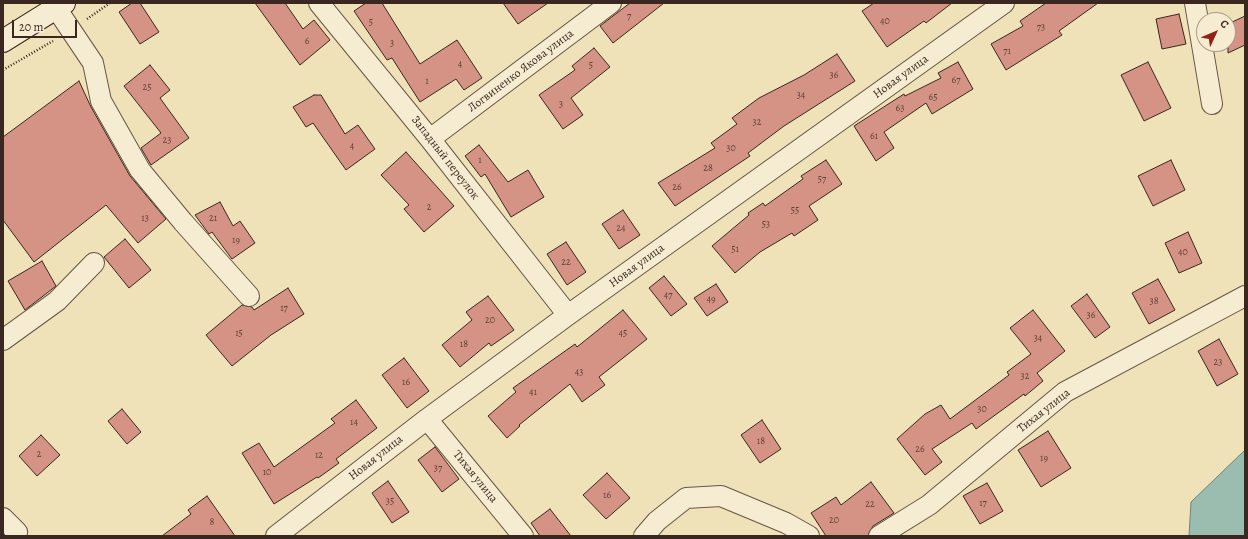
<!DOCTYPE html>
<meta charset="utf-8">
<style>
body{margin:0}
#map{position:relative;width:1248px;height:539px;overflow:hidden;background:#efe1b8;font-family:Alegreya,serif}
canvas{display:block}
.frame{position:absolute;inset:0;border:4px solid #3a271f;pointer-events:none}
.north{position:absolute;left:1196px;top:12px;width:40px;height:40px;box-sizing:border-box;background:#f5ecd1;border:1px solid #aa9d8a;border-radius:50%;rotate:46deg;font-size:11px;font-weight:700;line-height:16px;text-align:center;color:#3a271f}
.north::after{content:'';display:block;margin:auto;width:14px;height:18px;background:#8f2418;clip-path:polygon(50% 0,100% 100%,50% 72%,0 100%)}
.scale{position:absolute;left:12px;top:20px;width:65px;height:18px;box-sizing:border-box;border:2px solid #3a271f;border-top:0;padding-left:5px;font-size:12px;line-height:14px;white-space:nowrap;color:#3a271f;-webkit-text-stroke:3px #f5ecd1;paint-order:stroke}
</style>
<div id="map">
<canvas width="1248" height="539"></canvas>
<div class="frame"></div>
<div class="north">С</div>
<div class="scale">20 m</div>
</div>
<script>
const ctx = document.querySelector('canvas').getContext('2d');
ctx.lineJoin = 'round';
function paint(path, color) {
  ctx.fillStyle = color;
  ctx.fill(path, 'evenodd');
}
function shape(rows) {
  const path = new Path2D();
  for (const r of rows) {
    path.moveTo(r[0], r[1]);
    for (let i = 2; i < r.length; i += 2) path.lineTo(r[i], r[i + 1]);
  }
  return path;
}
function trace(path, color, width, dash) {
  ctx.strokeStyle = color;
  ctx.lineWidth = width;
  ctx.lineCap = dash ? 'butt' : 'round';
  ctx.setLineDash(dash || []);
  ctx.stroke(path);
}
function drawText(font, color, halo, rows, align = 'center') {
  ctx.font = font + ' Alegreya,serif';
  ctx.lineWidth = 3.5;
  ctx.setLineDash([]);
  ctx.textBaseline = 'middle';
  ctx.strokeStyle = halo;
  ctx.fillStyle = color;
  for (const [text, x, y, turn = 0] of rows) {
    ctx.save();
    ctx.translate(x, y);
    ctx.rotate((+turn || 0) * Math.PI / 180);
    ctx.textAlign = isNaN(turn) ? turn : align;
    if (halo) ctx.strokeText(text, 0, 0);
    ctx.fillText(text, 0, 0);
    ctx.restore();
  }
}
const water = shape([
 [1245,450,1245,536,1189,536,1191,502,1245,450]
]);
const building = shape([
 [132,3,140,3,159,32,140,44,119,12,132,3],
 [255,3,285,3,303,29,314,20,330,40,300,65,255,3],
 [366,3,382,3,420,64,457,40,482,78,464,90,456,79,420,102,392,58,387,60,354,11,366,3],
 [503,3,548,3,518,24,503,3],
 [630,3,664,3,613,43,600,26,630,3],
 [874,3,952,3,926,23,924,21,887,47,862,11,874,3],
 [1046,3,1098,3,1059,31,1062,35,1006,70,991,44,1023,26,1020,21,1046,3],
 [1179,14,1186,44,1162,49,1156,19,1179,14],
 [1245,16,1245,45,1228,53,1228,24,1245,16],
 [594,48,610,67,571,98,583,115,563,129,539,95,575,70,572,66,594,48],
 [837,54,855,81,784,126,748,153,750,156,675,206,658,183,715,148,711,143,737,124,732,118,759,98,804,75,837,54],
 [958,62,973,89,932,114,926,103,884,132,894,148,876,161,854,126,904,94,905,96,941,78,938,73,958,62],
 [1148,62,1171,108,1144,121,1121,75,1148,62],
 [150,65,170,90,160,98,189,138,151,165,141,148,161,133,124,86,150,65],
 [79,81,91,107,130,176,166,219,138,243,106,205,34,262,3,220,3,137,79,81],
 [314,95,321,95,345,134,358,125,375,149,346,170,313,123,306,127,293,107,314,95],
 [479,145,508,182,528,170,544,197,511,217,485,174,481,177,465,156,479,145],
 [406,152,454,206,424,232,404,209,409,205,381,175,406,152],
 [826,160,842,184,809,206,818,220,794,236,792,233,760,252,735,273,712,246,749,215,748,213,763,203,765,206,803,179,801,176,826,160],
 [1171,160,1185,190,1153,206,1138,176,1171,160],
 [220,202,233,226,240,221,255,243,232,259,212,232,209,234,195,215,220,202],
 [623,210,640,235,619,249,602,224,623,210],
 [1188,232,1202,263,1179,273,1165,243,1188,232],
 [125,239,151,270,129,288,104,257,125,239],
 [566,242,586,272,567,285,547,254,566,242],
 [42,261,56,286,25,310,8,281,42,261],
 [664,276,687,304,671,316,649,288,664,276],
 [1158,279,1175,310,1149,324,1132,293,1158,279],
 [716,284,728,302,707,316,694,298,716,284],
 [288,288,304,314,271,335,232,366,206,335,242,305,252,307,254,310,288,288],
 [1087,294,1110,327,1095,338,1071,306,1087,294],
 [488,296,514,330,491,346,489,343,460,367,442,345,472,320,466,312,488,296],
 [623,310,647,339,599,377,605,385,582,402,570,384,519,425,520,426,507,438,488,416,516,392,513,388,575,344,577,347,623,310],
 [1033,310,1065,351,1037,373,1043,381,1025,396,1024,394,976,429,972,423,932,449,942,462,925,475,897,439,925,414,941,405,950,419,1009,375,1007,372,1031,354,1010,328,1033,310],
 [1219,339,1238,374,1217,386,1198,351,1219,339],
 [404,358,429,391,407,408,382,375,404,358],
 [356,400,377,428,336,459,339,463,318,478,317,477,274,504,242,453,259,443,274,467,335,423,331,419,356,400],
 [122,409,141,432,127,444,108,421,122,409],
 [762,420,781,449,760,463,741,435,762,420],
 [1048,431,1071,468,1041,487,1018,450,1048,431],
 [41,435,60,455,37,476,19,456,41,435],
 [435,447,459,479,442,492,418,460,435,447],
 [607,473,630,498,606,519,583,495,607,473],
 [388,481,409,512,392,523,372,493,388,481],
 [871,482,894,513,873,526,868,536,826,536,811,513,836,497,841,505,871,482],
 [987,483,1003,511,980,524,963,496,987,483],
 [207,496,235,536,162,536,191,514,188,510,207,496],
 [550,509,571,536,540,536,531,523,550,509]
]);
const path = shape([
 [87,19,110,3],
 [3,70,53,41]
]);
const minor = shape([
 [319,3,430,139,568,315],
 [1195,3,1212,104],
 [56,8,93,63,101,101,140,170,183,222,249,296],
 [430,139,611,3],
 [3,340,57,301,94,263],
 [427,419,523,536],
 [3,518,17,532,15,536],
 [276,536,427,419,568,315,1004,3],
 [644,536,657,521,686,498,721,496,786,523,809,536],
 [879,536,929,505,1065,392,1245,296]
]);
const secondary = shape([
 [3,41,64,3]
]);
const numberNames = [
 ["7",629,17],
 ["40",885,22],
 ["5",371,23],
 ["73",1041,28],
 ["6",307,42],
 ["3",392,44],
 ["71",1007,52],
 ["4",460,65],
 ["5",591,66],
 ["36",834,76],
 ["67",956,81],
 ["1",427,82],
 ["25",147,88],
 ["34",801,96],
 ["65",933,98],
 ["3",561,105],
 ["63",900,109],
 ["32",757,123],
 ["61",874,137],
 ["23",167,141],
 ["4",352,147],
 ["30",731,149],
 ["1",480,161],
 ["28",708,169],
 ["57",822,180],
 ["26",677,188],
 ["2",429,208],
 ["55",795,211],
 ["13",145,219],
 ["21",213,219],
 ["53",766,225],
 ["24",621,229],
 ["19",236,241],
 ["51",735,250],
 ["40",1183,253],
 ["22",566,263],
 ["47",668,296],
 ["49",711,300],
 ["38",1154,302],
 ["17",284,309],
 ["36",1091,316],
 ["20",490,321],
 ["15",239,334],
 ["45",623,334],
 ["34",1038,339],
 ["18",464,345],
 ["23",1218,363],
 ["43",579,373],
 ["32",1025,377],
 ["16",406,383],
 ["41",533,393],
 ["30",982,410],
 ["14",354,423],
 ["18",761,442],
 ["26",920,450],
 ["2",39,455],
 ["12",319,456],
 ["19",1044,459],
 ["37",438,469],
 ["10",267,473],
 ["16",607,496],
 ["35",390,502],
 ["17",983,504],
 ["22",870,505],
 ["20",834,521],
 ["8",212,523]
];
const streetNames = [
 ["Логвиненко Якова улица",521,71,-37],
 ["Новая улица",901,77,-36],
 ["Западный переулок",445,158,52],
 ["Новая улица",637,266,-36],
 ["Тихая улица",1044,411,-38],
 ["Новая улица",376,458,-38],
 ["Тихая улица",475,477,51]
];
paint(water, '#9abdb0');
trace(water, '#748176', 1);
paint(building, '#d49384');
trace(building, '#3a271f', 1);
trace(minor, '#675645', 22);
trace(secondary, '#3a271f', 24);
trace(path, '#3a271f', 2.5, [1, 2]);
trace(minor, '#f5ecd1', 20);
trace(secondary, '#f5ecd1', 22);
drawText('10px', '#604238', null, numberNames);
drawText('12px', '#3a271f', '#f5ecd1', streetNames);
</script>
